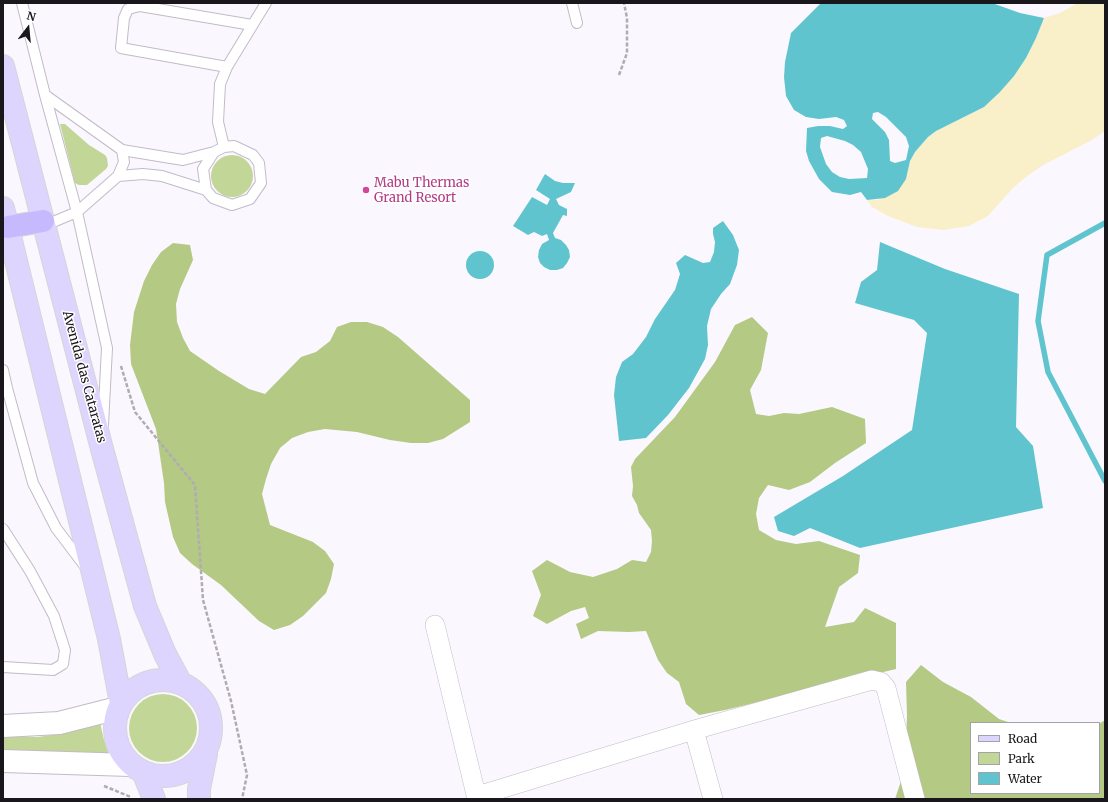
<!DOCTYPE html>
<style>
body{margin:0}
#map{position:relative;width:1108px;height:802px;overflow:hidden;background:#fbf7fe;font-family:Merriweather,serif}
canvas{display:block}
.frame{position:absolute;inset:0;border:4px solid #1a171c;pointer-events:none}
.legend{position:absolute;left:970px;top:722px;width:130px;height:72px;box-sizing:border-box;background:#fff;border:1px solid #a3a2a4;margin:0;padding:5px 7px;list-style:none;font-size:12px;color:#1a171c}
.legend li{display:flex;align-items:center;gap:8px;height:20px}
.legend b{width:20px;border:1px solid #a3a2a4}
.north{position:absolute;left:8px;top:8px;width:40px;height:40px;-webkit-text-stroke:3px #fff;paint-order:stroke;rotate:16deg;font-size:11px;font-weight:700;line-height:16px;text-align:center;color:#1a171c}
.north::after{content:'';display:block;margin:auto;width:14px;height:18px;background:#1a171c;clip-path:polygon(50% 0,100% 100%,50% 72%,0 100%)}
</style>
<div id="map">
<canvas width="1108" height="802"></canvas>
<div class="frame"></div>
<ul class="legend">
<li><b style="height:5px;background:#ddd5fe"></b>Road</li>
<li><b style="height:11px;background:#c2d697"></b>Park</li>
<li><b style="height:11px;background:#60c4cf"></b>Water</li>
</ul>
<div class="north">N</div>
</div>
<script>
const ctx = document.querySelector('canvas').getContext('2d');
ctx.lineJoin = 'round';
function paint(path, color) {
  ctx.fillStyle = color;
  ctx.fill(path, 'evenodd');
}
function shape(rows) {
  const path = new Path2D();
  for (const r of rows) {
    if (r.length === 3) {
      path.moveTo(r[0] + r[2], r[1]);
      path.arc(r[0], r[1], r[2], 0, 2 * Math.PI);
      continue;
    }
    path.moveTo(r[0], r[1]);
    for (let i = 2; i < r.length; i += 2) path.lineTo(r[i], r[i + 1]);
  }
  return path;
}
function trace(path, color, width, dash) {
  ctx.strokeStyle = color;
  ctx.lineWidth = width;
  ctx.lineCap = dash ? 'butt' : 'round';
  ctx.setLineDash(dash || []);
  ctx.stroke(path);
}
function drawText(font, color, halo, rows, align = 'center') {
  ctx.font = font + ' Merriweather,serif';
  ctx.lineWidth = 3;
  ctx.setLineDash([]);
  ctx.textBaseline = 'middle';
  ctx.strokeStyle = halo;
  ctx.fillStyle = color;
  for (const [text, x, y, turn = 0] of rows) {
    ctx.save();
    ctx.translate(x, y);
    ctx.rotate((+turn || 0) * Math.PI / 180);
    ctx.textAlign = isNaN(turn) ? turn : align;
    if (halo) ctx.strokeText(text, 0, 0);
    ctx.fillText(text, 0, 0);
    ctx.restore();
  }
}
const green = shape([
 [60,124,65,124,89,145,105,155,107,158,108,166,106,169,87,185,79,185,75,183],
 [232,176,21],
 [163,728,34],
 [99,718,104,740,113,757,3,753,3,736,38,737,64,733]
]);
const forest = shape([
 [173,243,190,245,193,260,180,289,176,304,177,322,183,338,190,351,219,371,249,389,265,394,301,357,316,352,330,341,337,327,351,322,367,322,383,327,398,337,470,400,470,422,443,439,428,443,411,443,390,440,357,432,325,429,308,432,292,438,280,448,271,464,266,479,262,494,270,525,313,542,325,551,334,564,331,579,326,593,303,616,290,625,274,630,259,621,221,585,192,564,180,553,173,537,165,502,164,483,156,429,131,364,130,345,134,312,144,281,152,265,161,252],
 [752,317,768,333,761,370,750,390,756,414,769,416,784,413,799,414,832,407,865,419,866,443,835,463,810,482,789,490,768,485,759,498,756,514,759,530,776,540,796,544,819,541,860,555,858,573,839,587,825,627,854,622,865,608,896,623,896,669,725,710,699,715,686,704,679,682,667,673,658,660,646,631,629,632,598,631,581,639,576,624,589,618,585,607,571,611,547,624,533,616,541,595,532,571,547,560,570,572,593,577,617,569,632,560,646,562,651,552,652,541,651,530,639,513,637,505,632,496,633,486,631,467,635,459,675,417,715,362,735,325],
 [921,665,943,682,971,697,999,719,1011,723,971,723,971,793,1099,793,1099,724,1105,720,1105,799,895,799,902,778,906,747,907,715,906,682]
]);
const sand = shape([
 [1078,3,1105,3,1105,131,1092,140,1043,165,1027,176,1013,188,988,216,969,226,944,230,917,227,888,216,872,207,867,200,878,200,906,179,910,161,915,152,928,137,936,131,984,107,1000,92,1014,76,1026,58,1036,38,1044,18,1060,13]
]);
const water = shape([
 [821,3,992,3,1020,13,1044,18,1036,38,1026,58,1014,76,1000,92,984,107,936,131,928,137,915,152,910,161,906,179,898,191,885,198,867,200,861,192,850,195,832,192,819,179,809,161,806,151,807,128,818,126,830,126,843,129,847,126,844,120,836,117,819,119,806,117,794,110,786,96,784,77,785,62,791,33],
 [878,112,886,117,906,137,909,146,906,160,895,163,890,161,889,140,885,132,872,119,873,113],
 [827,136,845,141,853,145,861,152,868,169,867,178,849,179,840,177,832,172,826,164,820,147,821,138],
 [545,174,555,181,563,183,575,183,571,192,556,199,559,205,567,209,567,216,563,215,553,233,555,238,561,240,566,245,569,250,570,257,567,263,563,268,557,270,550,270,544,267,540,263,538,257,539,250,542,244,549,240,547,234,542,236,534,232,528,235,513,226,532,197,547,205,550,199,536,190],
 [723,221,733,235,739,250,737,265,730,284,721,294,711,309,707,326,708,345,705,359,689,388,668,415,646,438,619,441,614,395,616,377,622,362,633,354,646,337,655,319,675,290,680,274,676,263,685,255,703,263,710,262,714,252,715,242,713,234,713,228],
 [880,242,945,269,1019,294,1016,427,1033,446,1043,508,860,548,810,528,794,536,778,531,774,517,843,476,912,430,927,333,914,320,855,303,861,282,877,270],
 [480,265,14]
]);
const stream = shape([
 [1105,223,1047,255,1038,321,1048,372,1105,481]
]);
const path = shape([
 [619,75,627,53,627,18,624,3],
 [121,366,135,412,195,485,203,600,231,701,247,775,242,799],
 [104,786,131,797]
]);
const lane = shape([
 [22,3,45,95,77,212,107,348,103,425],
 [572,3,577,23],
 [227,67,121,48,124,18,128,9,140,6,252,25],
 [224,147,218,122,220,84,227,67,266,3],
 [122,150,183,160,214,152],
 [118,176,143,174,162,176,206,190,213,198,232,205,250,199,261,183,259,163,253,155,234,146,224,147,214,152,203,169,206,190],
 [43,221,53,222,77,212,118,176,124,162,122,150,45,95],
 [3,370,7,388,33,483,56,528,84,565],
 [3,529,30,571,54,616,65,650,63,664,53,670,3,667]
]);
const street = shape([
 [435,625,477,799],
 [694,730,713,799],
 [477,796,694,730,872,680,881,682,886,688,915,799]
]);
const secondary = shape([
 [3,726,59,723,118,708],
 [3,761,130,765]
]);
const primary = shape([
 [3,66,102,449,145,606,165,654,180,682],
 [3,208,109,639,121,703],
 [163,728,48],
 [144,774,154,799],
 [199,799,199,789,206,754]
]);
const highway = shape([
 [8,227,43,221]
]);
const markers = [
 [366,190,4,"#d1479c"]
];
const hotelNames = [
 ["Mabu Thermas",374,183],
 ["Grand Resort",374,198]
];
const streetNames = [
 ["Avenida das Cataratas",84,377,75]
];
paint(green, '#c2d697');
paint(forest, '#b3c984');
paint(sand, '#f9efc9');
paint(water, '#60c4cf');
trace(stream, '#60c4cf', 5.5);
trace(lane, '#c2bbc7', 12);
trace(street, '#c2bbc7', 20);
trace(secondary, '#c2bbc7', 24);
trace(primary, '#d6d5d6', 24);
trace(highway, '#d6d5d6', 24);
trace(path, '#b0acb2', 2.5, [4, 2]);
trace(lane, '#fff', 10);
trace(street, '#fff', 19);
trace(secondary, '#fff', 22);
trace(primary, '#ddd5fe', 22);
trace(highway, '#c6b9fd', 22);
for (const [x, y, r, color] of markers) {
  const dot = new Path2D();
  dot.arc(x, y, r, 0, 2 * Math.PI);
  ctx.fillStyle = color;
  ctx.fill(dot);
  trace(dot, '#fff', 1.5);
}
drawText('13px', '#b23c85', '#fff', hotelNames, 'left');
drawText('13px', '#1a171c', '#fff', streetNames);
</script>
